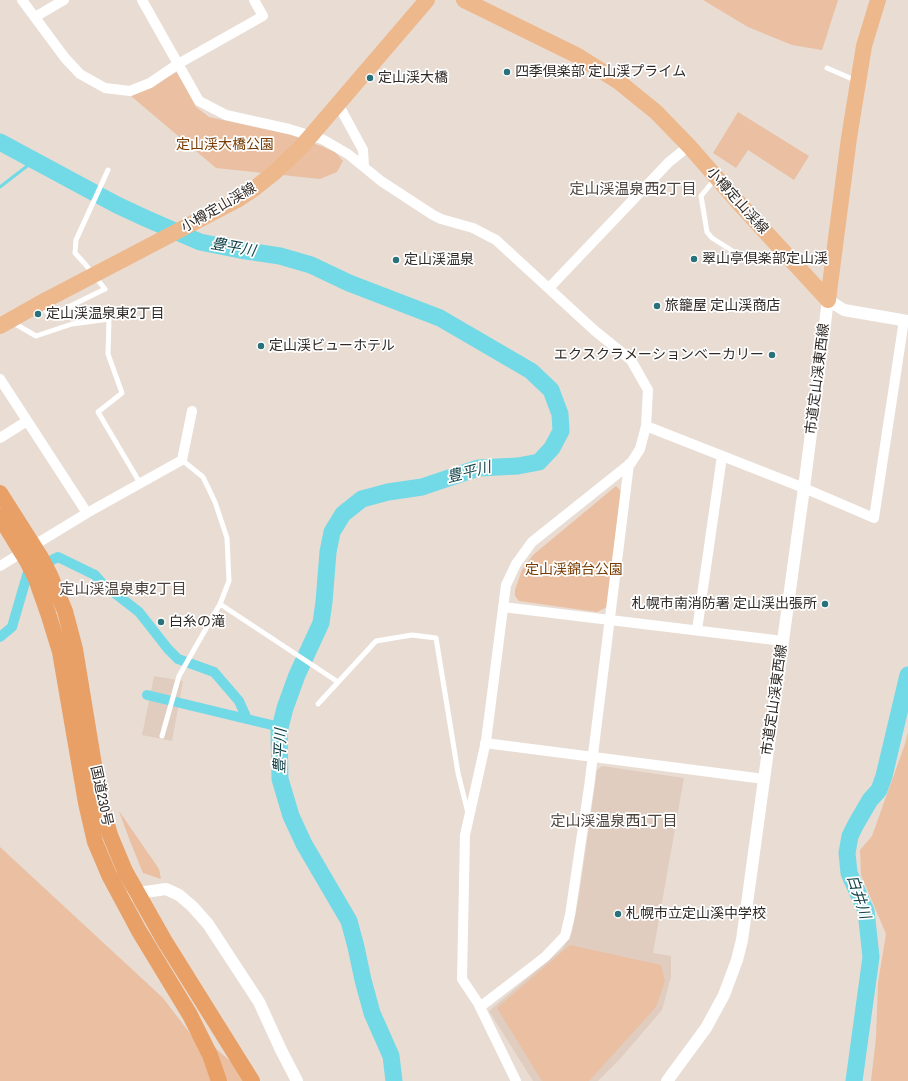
<!DOCTYPE html>
<meta charset="utf-8">
<style>
body{margin:0}
canvas{display:block;background:#e8dcd3}
</style>
<canvas width="908" height="1081"></canvas>
<script>
const ctx = document.querySelector('canvas').getContext('2d');
ctx.lineJoin = 'round';
function paint(path, color) {
  ctx.fillStyle = color;
  ctx.fill(path, 'evenodd');
}
function shape(rows) {
  const path = new Path2D();
  for (const r of rows) {
    path.moveTo(r[0], r[1]);
    for (let i = 2; i < r.length; i += 2) path.lineTo(r[i], r[i + 1]);
  }
  return path;
}
function trace(path, color, width, dash) {
  ctx.strokeStyle = color;
  ctx.lineWidth = width;
  ctx.lineCap = dash ? 'butt' : 'round';
  ctx.setLineDash(dash || []);
  ctx.stroke(path);
}
function drawText(font, color, halo, rows, align = 'center') {
  ctx.font = font + ' "Archivo Narrow","Noto Sans JP",sans-serif';
  ctx.lineWidth = 3.5;
  ctx.setLineDash([]);
  ctx.textBaseline = 'middle';
  ctx.strokeStyle = halo;
  ctx.fillStyle = color;
  for (const [text, x, y, turn = 0] of rows) {
    ctx.save();
    ctx.translate(x, y);
    ctx.rotate((+turn || 0) * Math.PI / 180);
    ctx.textAlign = isNaN(turn) ? turn : align;
    if (halo) ctx.strokeText(text, 0, 0);
    ctx.fillText(text, 0, 0);
    ctx.restore();
  }
}
const built = shape([
 [154,676,183,681,172,741,142,735],
 [602,766,684,778,653,953,671,956,671,977,662,1010,619,1060,598,1081,533,1081,489,1011,562,949,572,932,579,896,597,770]
]);
const green = shape([
 [703,0,838,0,822,50,792,45,748,27],
 [177,72,196,107,209,117,291,135,321,146,335,152,343,161,337,172,320,179,216,168,131,96],
 [738,112,809,156,794,180,748,150,736,168,713,153],
 [616,486,622,492,607,607,597,612,519,601,515,596,515,590,522,570,533,555],
 [908,732,908,1081,871,1081,876,1038,878,983,886,934,861,875,860,850,872,836,905,744],
 [119,811,159,869,161,879,143,873,130,841],
 [0,847,163,998,198,1044,214,1047,253,1081,0,1081],
 [570,945,661,965,665,981,656,1007,589,1081,542,1081,497,1008]
]);
const stream = shape([
 [0,187,35,160]
]);
const canal = shape([
 [0,637,12,627,28,572,58,557,95,575,103,584,139,612,168,649,178,659,214,672,239,701,247,719],
 [147,695,280,727]
]);
const river = shape([
 [0,142,117,205,145,218,200,242,240,250,280,256,311,265,349,283,440,318,531,371,551,390,560,414,561,431,552,448,539,462,518,466,478,468,422,487,388,492,362,499,343,514,332,532,328,552,324,602,321,623,297,675,285,708,279,732,280,779,291,816,304,844,349,921,356,947,363,980,372,1013,391,1056,394,1081],
 [854,1081,871,957,866,911,849,873,847,853,850,836,856,824,870,800,879,790,884,776,908,675]
]);
const service = shape([
 [827,68,857,81],
 [715,179,701,196,707,232,712,238,739,255,752,260,768,261,786,259],
 [42,306,50,316,105,289,85,264,75,253,76,240,108,170],
 [12,322,36,336,72,324,109,319,108,354,122,393,98,412,140,483],
 [220,604,338,682],
 [318,704,376,641,412,635,436,638,458,773,468,813],
 [162,736,179,676,220,604,229,581,227,538,215,502,203,477,182,460]
]);
const minor = shape([
 [22,0,65,58,80,74,105,88,130,91,150,83,178,64,263,16,254,0],
 [142,0,199,101,226,115,289,129,322,139,348,154,381,181,433,215,441,219,473,228,496,240,594,330,631,360,648,390,646,426,640,449,631,463,532,542,516,564,506,585,486,741,465,835,462,979,478,1003,516,1081],
 [35,17,64,0],
 [338,104,363,150,364,167],
 [549,288,669,162,689,146],
 [0,379,87,513],
 [646,426,804,488,874,518,904,320],
 [0,438,27,421],
 [0,566,87,513,182,460,192,411],
 [503,607,783,641],
 [697,630,722,456],
 [485,743,764,779],
 [480,1007,545,957,565,936,570,915,589,787,629,464]
]);
const tertiary = shape([
 [122,899,138,893,166,889,179,895,192,906,208,924,259,1002,281,1050,297,1081],
 [667,1081,706,1028,724,995,737,960,742,940,804,488,828,300,844,310,908,321]
]);
const primary = shape([
 [464,0,578,56,619,82,656,112,689,146,738,202,828,300],
 [828,300,849,138,864,46,878,0],
 [0,326,46,300,237,200,255,188,275,172,302,146,427,0]
]);
const trunk = shape([
 [0,493,40,556,50,575,65,611,75,649,99,795,110,835,125,871,164,940,252,1081],
 [0,517,27,561,36,579,48,613,60,652,86,803,95,842,109,875,139,931,190,1015,210,1055,219,1081]
]);
const markers = [
 [507,72,4,"#29727b"],
 [370,78,4,"#29727b"],
 [694,259,4,"#29727b"],
 [396,260,4,"#29727b"],
 [657,306,4,"#29727b"],
 [38,314,4,"#29727b"],
 [261,346,4,"#29727b"],
 [772,355,4,"#29727b"],
 [825,604,4,"#29727b"],
 [161,622,4,"#29727b"],
 [618,914,4,"#29727b"]
];
const poiNames = [
 ["四季倶楽部 定山渓プライム",515,72],
 ["定山渓大橋",378,78],
 ["翠山亭倶楽部定山渓",702,259],
 ["定山渓温泉",404,260],
 ["旅籠屋 定山渓商店",665,306],
 ["定山渓温泉東2丁目",46,314],
 ["定山渓ビューホテル",269,346],
 ["エクスクラメーションベーカリー",764,355,"right"],
 ["札幌市南消防署 定山渓出張所",817,604,"right"],
 ["白糸の滝",169,622],
 ["札幌市立定山溪中学校",626,914]
];
const parkNames = [
 ["定山渓大橋公園",225,145],
 ["定山渓錦台公園",574,570]
];
const streetNames = [
 ["小樽定山渓線",737,201,48],
 ["小樽定山渓線",219,208,-30],
 ["市道定山渓東西線",818,379,-83],
 ["市道定山渓東西線",775,700,-82],
 ["国道230号",101,796,78]
];
const neighbourhoodNames = [
 ["定山渓温泉西2丁目",633,190],
 ["定山渓温泉東2丁目",123,590],
 ["定山渓温泉西1丁目",614,822]
];
const waterNames = [
 ["豊平川",233,248,10],
 ["豊平川",469,473,-14],
 ["豊平川",281,751,-88],
 ["白井川",858,897,72]
];
paint(built, '#e1cdc0');
paint(green, '#eabfa2');
trace(stream, '#71dae6', 3);
trace(canal, '#71dae6', 10);
trace(river, '#71dae6', 17);
trace(service, '#fff', 5);
trace(minor, '#fff', 10);
trace(tertiary, '#fff', 12);
trace(primary, '#eeb88d', 16);
trace(trunk, '#e8a067', 16);
for (const [x, y, r, color] of markers) {
  const dot = new Path2D();
  dot.arc(x, y, r, 0, 2 * Math.PI);
  ctx.fillStyle = color;
  ctx.fill(dot);
  trace(dot, '#fff', 1.5);
}
drawText('14px', '#2e2926', '#fff', poiNames, 'left');
drawText('14px', '#763b00', '#fff', parkNames);
drawText('14px', '#2e2926', '#fff', streetNames);
drawText('15px', '#4c423b', '#fff', neighbourhoodNames);
drawText('italic 15px', '#0d3f44', '#fff', waterNames);
</script>
